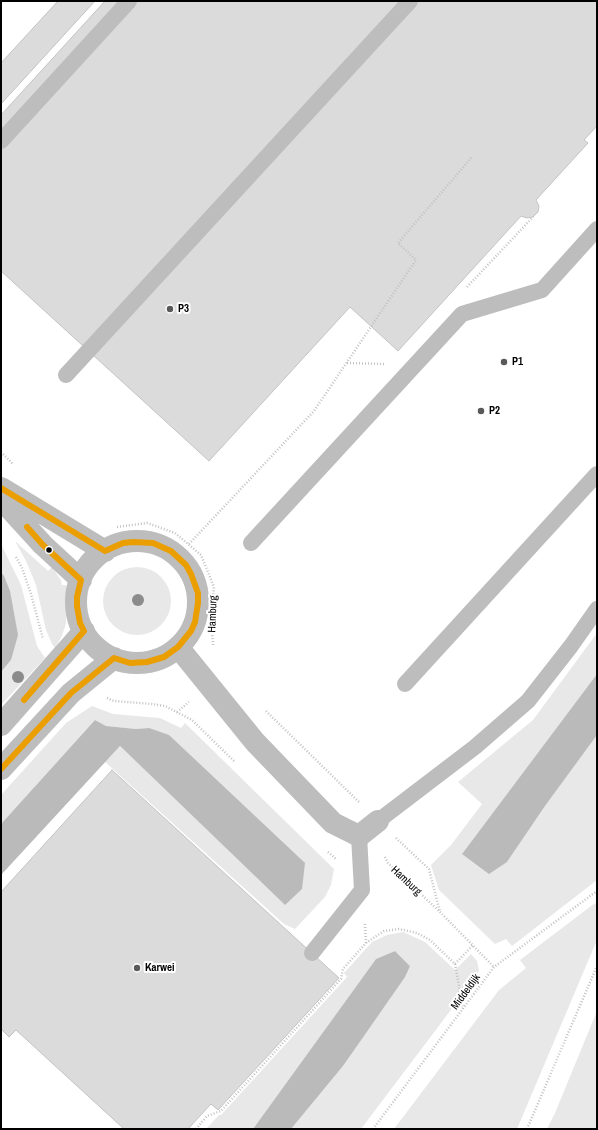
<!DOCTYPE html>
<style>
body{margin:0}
#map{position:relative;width:598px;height:1130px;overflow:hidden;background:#fff;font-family:"Archivo Narrow",sans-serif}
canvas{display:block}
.frame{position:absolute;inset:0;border:2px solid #000;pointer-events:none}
</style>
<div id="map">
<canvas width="598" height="1130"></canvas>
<div class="frame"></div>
</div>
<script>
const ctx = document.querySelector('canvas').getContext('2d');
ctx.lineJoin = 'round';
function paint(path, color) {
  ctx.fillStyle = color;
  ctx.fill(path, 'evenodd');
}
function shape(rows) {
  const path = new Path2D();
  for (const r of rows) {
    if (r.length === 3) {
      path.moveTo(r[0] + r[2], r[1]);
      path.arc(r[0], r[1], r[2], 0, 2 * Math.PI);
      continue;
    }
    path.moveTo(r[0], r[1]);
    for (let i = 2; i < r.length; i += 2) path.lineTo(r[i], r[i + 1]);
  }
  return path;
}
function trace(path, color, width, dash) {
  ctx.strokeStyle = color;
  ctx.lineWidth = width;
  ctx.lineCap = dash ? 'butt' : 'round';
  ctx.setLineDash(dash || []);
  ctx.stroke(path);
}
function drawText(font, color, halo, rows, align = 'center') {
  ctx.font = font + ' "Archivo Narrow",sans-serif';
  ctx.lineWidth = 4;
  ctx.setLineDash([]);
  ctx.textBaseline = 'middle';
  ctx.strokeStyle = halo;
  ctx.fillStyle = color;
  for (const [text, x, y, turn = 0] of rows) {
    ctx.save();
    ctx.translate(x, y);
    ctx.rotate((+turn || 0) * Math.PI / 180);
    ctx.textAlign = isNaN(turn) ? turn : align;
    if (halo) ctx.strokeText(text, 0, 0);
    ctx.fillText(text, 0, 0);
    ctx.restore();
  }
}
const green = shape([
 [15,541,48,571,54,565,54,570,61,580,62,585,66,585,67,597,66,623,62,636,55,648,52,644,46,630,36,585,26,561],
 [1,544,21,585,37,646,45,658,1,705,1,672,11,660,4,576,1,572],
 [137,601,34],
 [597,633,597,674,462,854,507,862,545,806,597,735,597,880,512,946,506,939,495,944,439,890,431,865,451,845,482,804,458,782,533,720],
 [92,706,113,714,160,718,181,728,185,723,334,869,331,885,325,897,295,929,284,924,105,762,120,746,285,905,149,728,136,729,106,726,95,720,1,824,1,795,66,723],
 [595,903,597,906,597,940,517,1129,394,1129,499,990,526,968,520,960],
 [403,932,425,942,455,970,471,954,477,961,479,970,475,978,361,1129,291,1129,343,1066,410,966,395,951,376,959,253,1129,206,1129,219,1115,221,1115,347,977,344,973,372,942,387,935],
 [597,1011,597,1129,547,1129,555,1113]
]);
const water = shape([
 [1,572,4,576,10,591,18,635,11,660,1,672],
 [597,674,597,735,545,806,507,862,489,874,462,854],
 [95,720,106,726,136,729,149,728,169,735,305,863,302,889,285,905,120,746,1,875,1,824],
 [395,951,410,966,405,977,343,1066,291,1129,253,1129,376,959]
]);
const building = shape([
 [58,1,95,1,1,104,1,63,58,1],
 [105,1,597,1,597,126,584,140,588,143,536,200,539,206,538,212,533,217,527,218,521,216,398,351,350,307,209,461,1,271,1,115,105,1],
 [112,770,339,978,218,1110,211,1104,188,1129,124,1129,16,1030,9,1037,1,1029,1,892,112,770]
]);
const path = shape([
 [467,287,533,217],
 [347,363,384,364],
 [1,452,13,464],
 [117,527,147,523,175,533,201,555,214,587,211,617,213,645],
 [189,544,314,411,416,260,398,243,472,157],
 [16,557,22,568,31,594,43,639],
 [107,698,114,701,152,704,165,706,192,720,235,762],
 [266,711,360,803],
 [177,712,189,702],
 [396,838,429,869,440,912],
 [328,852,336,859],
 [385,857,388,863,440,912,494,967],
 [365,924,366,943],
 [455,964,463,1009],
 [196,1129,207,1116,221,1111,341,979,343,969,366,943,384,931,399,929,417,933,430,940,455,964,473,945],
 [373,1129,494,967,597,891],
 [527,1129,597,966]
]);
const service = shape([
 [1,141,129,1],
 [66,375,410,1],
 [251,543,462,314,542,290,597,229],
 [405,684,597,474],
 [378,821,475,747,528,701,571,646,597,609],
 [312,953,362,890,359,836]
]);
const minor = shape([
 [1,488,105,551],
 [1,499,43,545,81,580],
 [137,602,61],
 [178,647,255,742,333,823,359,836,378,821],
 [1,725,84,631],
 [1,769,71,693,114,658]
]);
const bus1 = shape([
 [1,488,105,551,123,543,133,542,153,543,171,551,186,565,191,574,198,593,198,603,195,622,191,631,178,647,164,657,147,662,130,663,114,658,71,693,1,769],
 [24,700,84,631,80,623,77,606,77,597,81,580,43,545,27,527]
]);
const trees = [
 [138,600],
 [18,677]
];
const markers = [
 [170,309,4,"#595959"],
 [504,362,4,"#595959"],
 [481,411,4,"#595959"],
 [49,550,3.5,"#000"],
 [137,968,4,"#595959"]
];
const poiNames = [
 ["P3",178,309],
 ["P1",512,362],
 ["P2",489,411],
 ["Karwei",145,968]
];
const streetNames = [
 ["Hamburg",213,614,-88],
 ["Hamburg",406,881,43],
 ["Middeldijk",466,992,-54]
];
paint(green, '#e8e8e8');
paint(water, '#bababa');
paint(building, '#dbdbdb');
trace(building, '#c3c3c3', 1);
trace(path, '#c2c2c2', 2.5, [1, 2]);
trace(service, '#bdbdbd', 16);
trace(minor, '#bdbdbd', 22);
trace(bus1, '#eb9e00', 6);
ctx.fillStyle = '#8b8b8b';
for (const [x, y] of trees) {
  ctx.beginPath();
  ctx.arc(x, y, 6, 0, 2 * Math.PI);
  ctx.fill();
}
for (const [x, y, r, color] of markers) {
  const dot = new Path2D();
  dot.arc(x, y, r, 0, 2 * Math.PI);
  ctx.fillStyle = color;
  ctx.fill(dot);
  trace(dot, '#fff', 1.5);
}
drawText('bold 11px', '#000', '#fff', poiNames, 'left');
drawText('11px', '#000', '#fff', streetNames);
</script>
